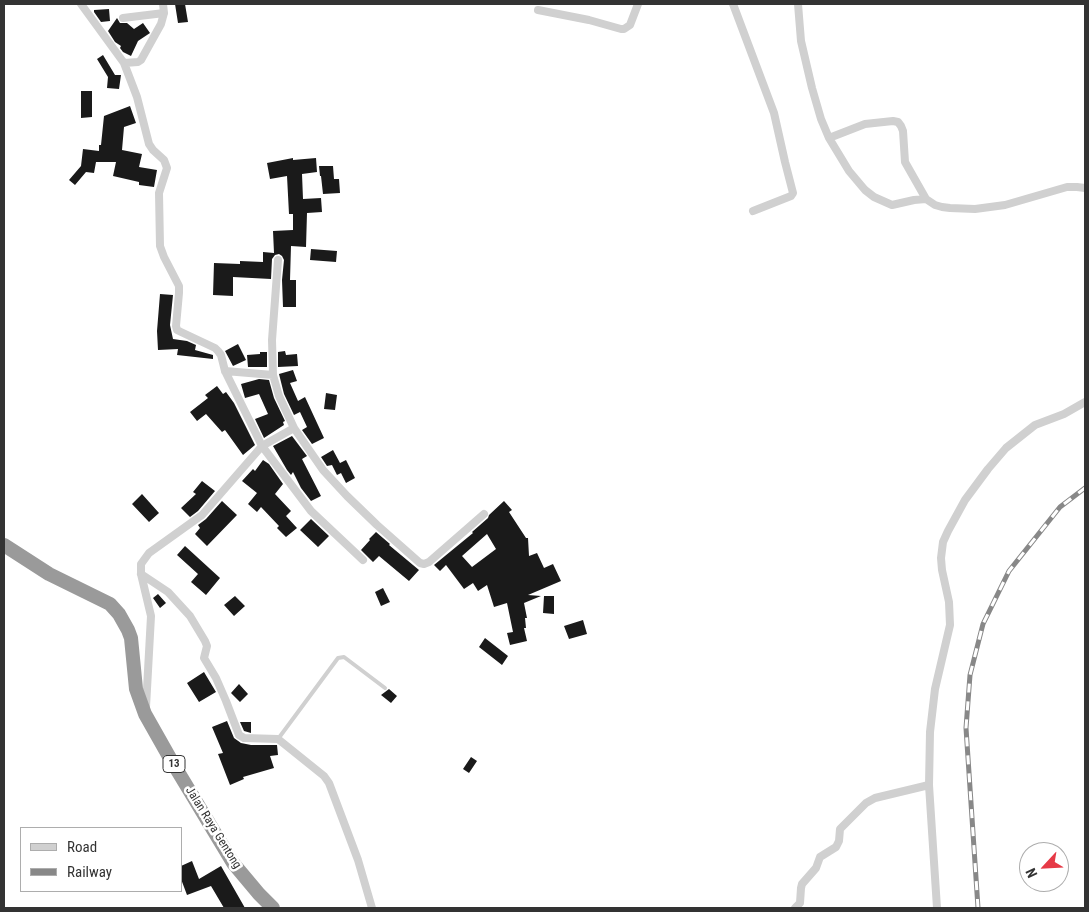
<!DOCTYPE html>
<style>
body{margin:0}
#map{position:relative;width:1089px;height:912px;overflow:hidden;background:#fff;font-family:"Roboto Condensed",sans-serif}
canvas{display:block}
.frame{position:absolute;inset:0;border:5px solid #333;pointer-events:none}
.legend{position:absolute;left:20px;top:827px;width:162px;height:65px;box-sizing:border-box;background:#fff;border:1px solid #adadad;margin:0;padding:6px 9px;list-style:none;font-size:15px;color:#333}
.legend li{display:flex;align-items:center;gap:10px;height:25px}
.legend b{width:25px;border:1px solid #adadad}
.north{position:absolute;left:1019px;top:842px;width:50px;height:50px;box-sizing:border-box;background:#fff;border:1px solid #adadad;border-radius:50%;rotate:245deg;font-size:14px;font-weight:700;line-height:20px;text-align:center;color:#333}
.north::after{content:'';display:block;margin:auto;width:18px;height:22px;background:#e63946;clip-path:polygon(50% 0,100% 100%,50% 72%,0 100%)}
</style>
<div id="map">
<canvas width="1089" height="912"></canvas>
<div class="frame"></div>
<ul class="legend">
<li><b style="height:6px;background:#d0d0d0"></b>Road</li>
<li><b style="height:6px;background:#888"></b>Railway</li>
</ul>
<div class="north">N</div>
</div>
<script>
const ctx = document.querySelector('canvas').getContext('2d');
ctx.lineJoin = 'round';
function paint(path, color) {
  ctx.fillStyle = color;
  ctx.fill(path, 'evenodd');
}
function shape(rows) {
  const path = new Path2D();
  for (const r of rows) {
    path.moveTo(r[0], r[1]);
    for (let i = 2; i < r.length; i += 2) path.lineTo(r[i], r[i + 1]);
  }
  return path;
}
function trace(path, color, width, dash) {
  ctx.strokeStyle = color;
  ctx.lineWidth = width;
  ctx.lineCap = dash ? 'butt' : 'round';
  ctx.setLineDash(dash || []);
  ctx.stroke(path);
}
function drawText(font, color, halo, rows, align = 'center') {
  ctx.font = font + ' "Roboto Condensed",sans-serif';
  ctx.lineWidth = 5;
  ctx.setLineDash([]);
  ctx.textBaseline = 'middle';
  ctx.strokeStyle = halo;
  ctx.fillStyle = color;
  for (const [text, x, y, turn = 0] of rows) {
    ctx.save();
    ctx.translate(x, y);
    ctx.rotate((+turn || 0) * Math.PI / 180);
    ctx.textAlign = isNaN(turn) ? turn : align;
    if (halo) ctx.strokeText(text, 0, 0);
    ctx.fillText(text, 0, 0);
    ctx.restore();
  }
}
const building = shape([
 [175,4,185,4,188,22,178,23],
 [109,9,110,21,101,22,94,12,94,10],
 [117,18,120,23,127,23,134,29,143,23,150,33,138,41,131,56,123,52,120,48,121,46,115,42,108,31],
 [103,55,115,75,121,75,119,89,107,88,108,77,97,59],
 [81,91,92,91,92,117,81,118],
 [130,106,136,123,124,127,122,150,142,154,139,167,157,170,154,187,139,185,139,182,113,176,116,162,96,162,94,173,86,172,75,185,69,180,81,166,83,149,99,151,99,145,101,145,104,116],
 [293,158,293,160,316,158,317,172,302,174,303,199,321,198,322,212,307,213,306,247,291,246,290,280,296,280,296,307,283,307,282,280,284,260,282,256,279,254,275,255,272,259,271,279,233,277,233,296,213,295,214,263,240,264,240,261,263,262,263,252,274,253,273,231,293,230,293,214,289,214,287,176,270,179,267,163],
 [319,166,333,166,334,179,339,179,340,193,323,194,321,176,320,176],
 [311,249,337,251,336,262,310,260],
 [160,294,173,295,170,325,173,339,187,341,196,345,195,350,213,355,213,359,177,355,178,349,158,350,157,331],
 [238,344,246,360,233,366,225,351],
 [285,351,286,355,297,354,298,366,278,367,278,352],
 [260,352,267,352,267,367,248,367,247,355,260,354],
 [293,370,297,381,290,383,298,401,305,397,324,438,312,444,302,430,307,427,300,412,294,415,284,394,279,374],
 [259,379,269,380,274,398,285,421,283,422,284,425,264,438,255,419,268,414,259,394,245,398,241,384],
 [217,386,223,394,226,392,234,403,255,445,243,455,225,430,222,432,206,414,197,421,190,412,208,398,205,395],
 [326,393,337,395,335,410,324,409],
 [292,436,307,456,302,459,321,496,311,501,301,488,293,472,291,475,287,470,273,446],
 [333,450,340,463,346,460,355,478,346,483,341,473,337,475,332,465,327,466,321,457],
 [263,460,269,464,283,484,275,494,291,511,286,516,297,528,286,537,277,528,279,526,261,507,257,512,248,504,257,493,242,481,253,469,255,471],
 [202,481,215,491,198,511,190,517,181,508,196,494,193,492],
 [142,494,159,513,149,522,132,504],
 [222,501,237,515,207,546,195,534,200,528,198,525,206,519],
 [504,501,512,510,509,512,526,538,528,538,529,556,537,553,544,568,553,564,561,581,528,595,541,596,524,603,527,618,525,618,526,628,524,628,527,641,510,645,507,633,513,632,507,603,494,607,487,585,478,591,473,583,464,589,446,565,440,571,434,565,473,533,472,532,488,518,489,515],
 [487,534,496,549,472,567,462,556],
 [311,519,329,536,318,547,300,530],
 [376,532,390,544,389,545,419,570,409,581,379,556,373,562,361,550,370,540,369,539],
 [185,546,220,578,206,595,191,582,198,574,177,555],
 [383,588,390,602,381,606,375,592],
 [158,594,166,603,160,608,153,598],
 [235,596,245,606,234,616,224,605],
 [544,596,554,596,554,614,543,613],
 [583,620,587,634,569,639,564,626],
 [485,638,508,656,502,665,479,647],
 [204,672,216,692,199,702,187,683],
 [239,684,248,694,240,702,231,693],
 [389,689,397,696,391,703,381,695],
 [227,721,234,738,241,743,251,745,277,745,278,755,270,756,274,768,243,777,244,779,230,785,218,754,223,753,212,727],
 [240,722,251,722,251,733,244,731],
 [471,757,477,761,469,773,463,769],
 [192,861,199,879,221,866,245,908,224,908,211,886,187,895,181,879,181,866]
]);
const lane = shape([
 [278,739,338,658,344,657,385,688]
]);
const street = shape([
 [81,4,124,63,137,97,149,144,153,150,164,160,167,168,159,193,160,246,164,257,179,286,179,293,176,326,177,330,181,332,215,348,218,351,221,355,225,371,262,446,311,511,363,560],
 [733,4,774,113,785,162,793,193,791,196,753,211],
 [798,4,801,41,812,88,821,119,829,138,849,171,865,190,874,197,892,205,914,200,926,199,935,205,942,207,950,208,975,209,1005,205,1067,187,1077,187,1085,188],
 [538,10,589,20,621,29,624,29,630,25,638,4],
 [123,18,164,13],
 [124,63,138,62,141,60,161,24,164,13,163,4],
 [829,138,865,124,893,121,898,122,901,126,903,131,905,162,926,199],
 [225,371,273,375],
 [294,428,323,470,347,496,377,525,420,563,424,564,429,562,484,514],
 [141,574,168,592,190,616,205,641,207,646,204,658,216,678,226,701,239,735,244,738,278,739,324,776,329,783,358,860,372,908],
 [146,707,151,616,141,574,141,564,149,553,202,515,262,446,294,428,279,396,273,375,272,340,278,260],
 [795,908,800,903,801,888,802,884,816,868,820,857,836,847,839,841,840,829,866,803,875,798,929,785],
 [937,908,929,785,930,732,935,689,950,625,949,602,942,570,941,558,943,542,948,531,965,500,988,469,1006,448,1035,425,1064,414,1085,402]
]);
const highway = shape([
 [4,545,49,574,110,604,119,614,128,630,131,638,136,689,145,714,171,760,233,863,259,894,273,908]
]);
const rail = shape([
 [978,908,966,728,970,675,983,624,1009,571,1060,507,1085,488]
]);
const shields = [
 [174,764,22]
];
const shieldNames = [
 ["13",174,764]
];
const streetNames = [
 ["Jalan Raya Gentong",213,828,58]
];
paint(building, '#1a1a1a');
trace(lane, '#d0d0d0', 4);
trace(street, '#d0d0d0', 8);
trace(highway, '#9a9a9a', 14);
trace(rail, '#888', 5);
trace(rail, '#fff', 3, [9]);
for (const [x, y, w] of shields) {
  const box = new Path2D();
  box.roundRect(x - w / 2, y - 8.5, w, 17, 4);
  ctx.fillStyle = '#fff';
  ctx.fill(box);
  trace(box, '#333', 1);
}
drawText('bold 11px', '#333', null, shieldNames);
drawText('12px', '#333', '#fff', streetNames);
</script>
